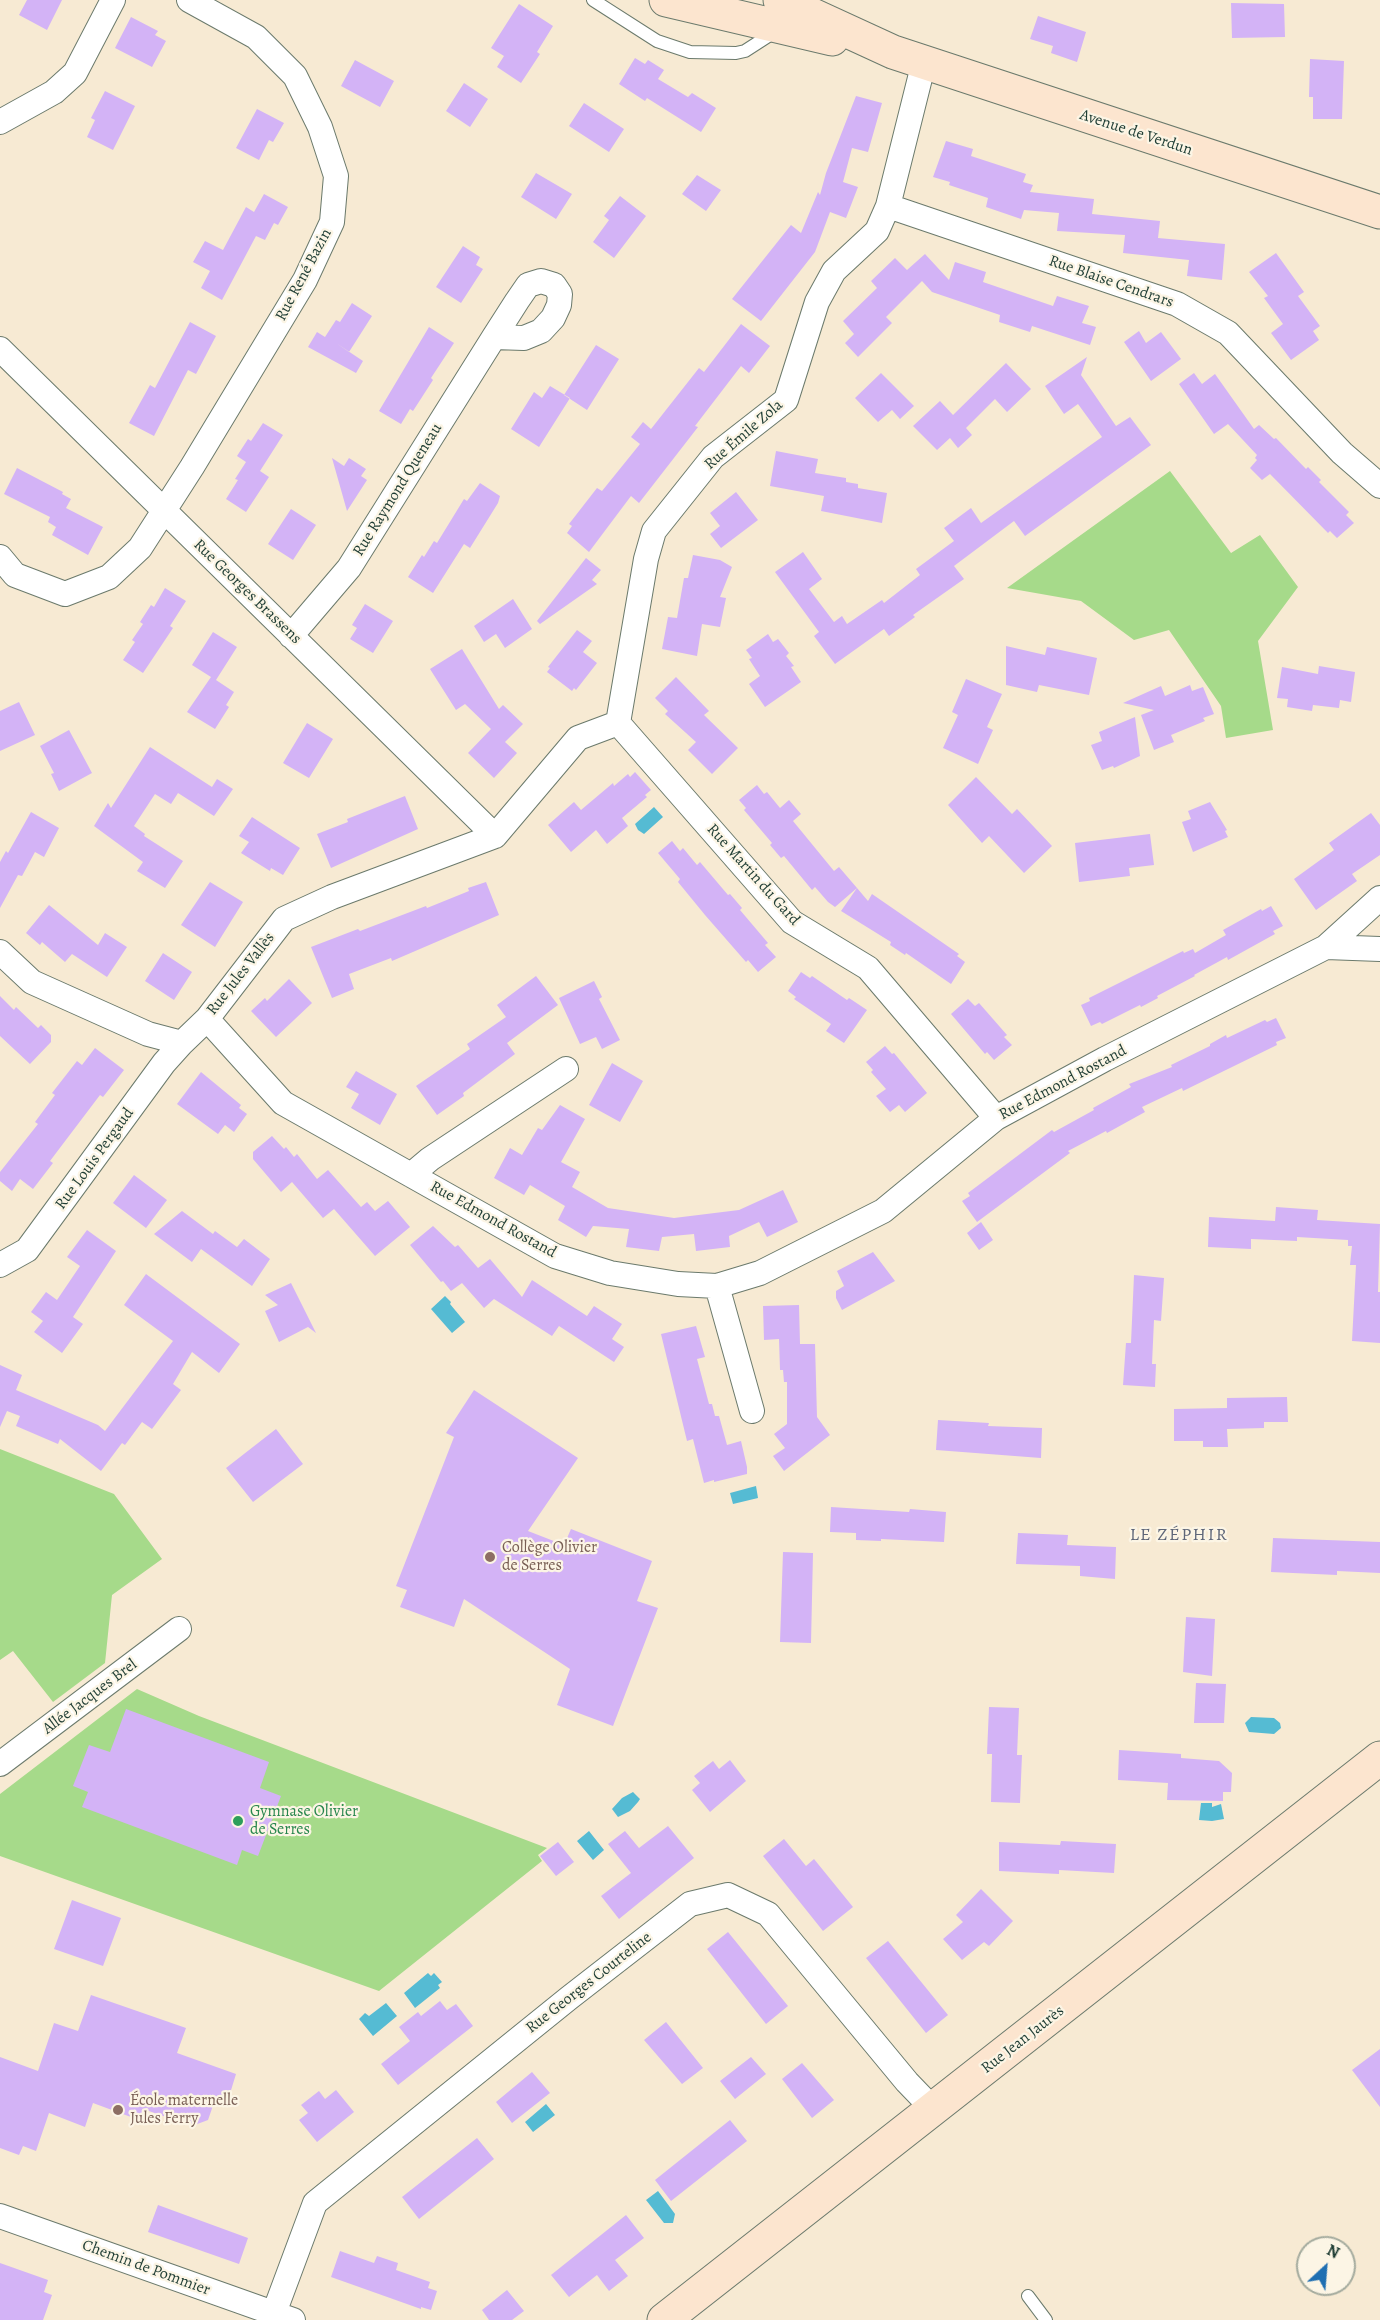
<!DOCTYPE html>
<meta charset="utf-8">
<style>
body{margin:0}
#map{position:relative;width:1380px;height:2320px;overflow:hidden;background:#f7ead3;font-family:Alegreya,serif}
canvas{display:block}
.north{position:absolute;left:1296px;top:2236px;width:60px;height:60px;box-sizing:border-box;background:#fcf5e5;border:2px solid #a4ab9e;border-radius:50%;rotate:26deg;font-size:16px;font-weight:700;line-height:24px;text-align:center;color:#1f3d34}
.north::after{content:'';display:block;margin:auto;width:21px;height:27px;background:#1f6fb2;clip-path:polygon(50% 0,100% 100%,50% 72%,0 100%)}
</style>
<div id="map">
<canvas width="1380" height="2320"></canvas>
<div class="north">N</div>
</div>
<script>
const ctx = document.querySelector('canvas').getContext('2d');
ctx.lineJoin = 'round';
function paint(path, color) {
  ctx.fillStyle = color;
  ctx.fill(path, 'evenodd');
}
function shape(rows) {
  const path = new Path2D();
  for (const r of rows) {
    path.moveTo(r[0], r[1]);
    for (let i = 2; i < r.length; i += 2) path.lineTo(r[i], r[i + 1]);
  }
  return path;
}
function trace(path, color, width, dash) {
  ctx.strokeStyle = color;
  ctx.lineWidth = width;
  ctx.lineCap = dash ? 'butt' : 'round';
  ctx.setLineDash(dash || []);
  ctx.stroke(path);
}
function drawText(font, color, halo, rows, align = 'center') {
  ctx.font = font + ' Alegreya,serif';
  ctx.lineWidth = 4.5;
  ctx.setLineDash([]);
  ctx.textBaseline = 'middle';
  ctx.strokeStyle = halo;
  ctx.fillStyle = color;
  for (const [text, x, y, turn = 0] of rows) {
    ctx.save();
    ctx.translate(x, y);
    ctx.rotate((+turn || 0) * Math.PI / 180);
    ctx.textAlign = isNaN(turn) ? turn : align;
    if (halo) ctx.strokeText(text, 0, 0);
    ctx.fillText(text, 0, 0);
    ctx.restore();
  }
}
const green = shape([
 [1170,471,1231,553,1260,535,1298,587,1258,641,1273,730,1226,738,1221,706,1169,630,1134,640,1081,601,1007,588],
 [0,1449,114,1494,162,1559,112,1595,105,1663,53,1702,13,1651,0,1660],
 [137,1689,199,1716,547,1848,538,1855,542,1861,379,1991,0,1856,0,1794]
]);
const water = shape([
 [654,807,663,817,644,834,638,830,635,824],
 [445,1296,451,1302,450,1304,465,1322,452,1333,431,1309],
 [756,1486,758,1498,733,1504,730,1493],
 [1251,1717,1274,1718,1280,1723,1281,1728,1274,1734,1249,1732,1245,1723],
 [633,1792,640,1799,638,1802,630,1811,618,1817,612,1809,622,1798],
 [1201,1803,1212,1803,1212,1807,1221,1804,1224,1819,1212,1821,1199,1820],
 [589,1831,604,1850,593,1860,577,1841],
 [428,1973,431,1976,434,1973,442,1982,438,1985,440,1988,415,2008,404,1993],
 [386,2003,397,2016,373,2036,359,2019,365,2013,369,2016],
 [546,2104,555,2115,533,2132,525,2122],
 [658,2191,675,2214,673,2223,664,2223,646,2200]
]);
const building = shape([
 [27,0,62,0,47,30,19,15],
 [1231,3,1284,4,1285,37,1232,38],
 [519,4,553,26,537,52,540,54,521,83,497,67,504,56,491,48],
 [1038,16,1086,32,1077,62,1051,53,1053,46,1030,39],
 [131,17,158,31,155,35,166,41,152,67,115,48],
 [635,58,645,64,648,60,664,70,658,79,688,97,692,93,716,108,701,132,647,98,645,101,619,84],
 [1310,59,1344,61,1342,119,1313,119,1313,97,1309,97],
 [355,60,394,81,380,107,341,86],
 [464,83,488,99,470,127,446,111],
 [105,91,135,106,113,150,87,137,95,120,91,118],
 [856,96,882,103,868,152,852,148,843,182,858,187,846,218,830,212,815,252,761,321,732,299,791,225,801,233,818,192,820,195,826,173],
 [584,103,624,129,609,152,569,126],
 [257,109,284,123,273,142,269,140,259,160,236,148],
 [946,141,973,149,971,156,1026,174,1023,182,1033,185,1030,192,1094,199,1092,214,1160,221,1158,238,1225,244,1222,280,1187,276,1189,260,1123,253,1125,235,1057,231,1059,213,1024,210,1021,219,986,207,988,198,949,185,950,182,933,177],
 [536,173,572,194,556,219,521,197],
 [697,175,721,190,706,211,682,194],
 [264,194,288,207,278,225,274,223,265,240,256,236,222,300,201,288,210,271,193,262,205,241,223,250,246,207,254,212],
 [620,196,646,216,614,258,593,242,609,220,604,216],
 [463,246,480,257,476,265,483,269,461,303,436,287],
 [1276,253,1304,292,1298,296,1320,326,1313,331,1319,340,1291,360,1271,333,1283,324,1264,298,1268,296,1249,272],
 [925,254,949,280,955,262,986,272,983,282,1053,306,1057,296,1089,306,1082,323,1096,327,1090,345,1032,326,1030,332,999,322,1000,315,932,292,922,281,886,317,892,323,858,357,845,343,854,334,843,321,877,288,871,281,895,258,907,270],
 [352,303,372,316,349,352,336,343,363,361,356,373,308,347,317,332,325,337,336,320,340,322],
 [190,322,216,336,196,374,188,370,154,436,129,423,150,385,155,388],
 [741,324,770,346,749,373,741,366,695,426,698,427,639,503,631,496,589,552,567,533,572,526,569,524,597,488,602,491,640,444,631,437,643,422,651,429,699,368,704,372],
 [429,327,454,343,431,378,433,380,413,411,410,409,401,424,379,411],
 [1139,331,1146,343,1161,332,1181,359,1151,381,1124,342],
 [596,345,619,359,587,410,564,395],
 [1087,357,1081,375,1116,426,1130,417,1151,445,1025,536,1014,521,954,566,964,579,913,615,915,617,889,636,884,629,835,664,814,636,819,632,775,572,803,552,822,579,809,589,834,622,842,616,847,624,882,600,884,603,920,575,916,569,954,541,944,528,971,508,981,523,1102,437,1078,404,1064,414,1045,386],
 [1006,363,1031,389,1007,412,995,399,966,428,972,435,958,448,950,438,937,450,913,426,940,401,953,415],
 [881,373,914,406,900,419,892,410,878,422,855,398],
 [1194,373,1202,384,1215,374,1254,429,1259,425,1274,439,1276,438,1306,469,1308,467,1321,480,1319,482,1349,512,1346,515,1354,523,1337,538,1330,531,1328,533,1270,474,1262,480,1250,468,1257,460,1255,458,1257,455,1228,424,1214,434,1179,384],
 [550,386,570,398,539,447,511,429,534,392,542,398],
 [263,423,283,435,260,471,269,477,246,512,226,499,238,480,235,479,246,462,237,456,248,439,251,441],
 [776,451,818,459,815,473,846,478,846,482,858,484,858,488,887,493,882,523,821,511,824,496,770,486],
 [332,458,344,466,349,458,366,469,361,476,367,480,347,511],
 [17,468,63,492,62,494,71,499,66,508,103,527,88,555,52,535,56,527,48,522,50,517,4,494],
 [480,483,500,496,498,503,470,548,464,544,433,593,408,577,422,555,424,557,434,541,437,543,464,499,467,501],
 [736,492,758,520,721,548,710,534,720,526,710,513],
 [291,509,316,525,293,560,268,544],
 [693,555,720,560,732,567,720,597,726,598,720,627,702,624,697,656,662,649,668,617,677,618,684,578,688,578],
 [586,558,601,570,592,580,597,584,540,624,537,621],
 [165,588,186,601,170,626,173,628,143,673,123,660,135,642,132,640,143,624,140,622,151,605,154,607],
 [513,599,532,629,505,648,496,634,484,642,474,626],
 [365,604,393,621,373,653,350,639,357,628,352,625],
 [577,630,592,641,583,652,597,663,576,690,574,688,572,691,547,672,550,668,548,667],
 [213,632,237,647,216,680,234,692,226,705,229,707,215,729,187,712,211,677,192,665],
 [768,634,773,642,778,639,789,653,786,656,794,666,791,667,801,682,765,707,749,684,760,676,749,659,752,658,746,650],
 [1006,646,1045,655,1047,647,1097,658,1089,695,1039,685,1037,692,1006,685],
 [462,649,499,709,503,705,523,724,505,742,517,753,494,778,468,753,491,729,465,704,456,710,430,669],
 [1319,666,1355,672,1351,702,1340,700,1339,708,1313,705,1312,711,1287,707,1288,699,1277,698,1282,667,1318,674],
 [676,677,709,711,704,715,738,748,712,774,688,750,696,742,665,714,668,711,655,698],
 [966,679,1002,694,987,727,993,730,978,764,943,748,958,715,952,712],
 [1190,685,1192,691,1203,687,1214,714,1203,718,1205,721,1171,735,1174,742,1154,750,1141,715,1154,710,1123,703,1161,686,1165,696],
 [19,702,35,735,0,751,0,711],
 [1135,717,1140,756,1114,768,1113,766,1102,770,1091,745,1102,741,1099,732],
 [307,723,333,739,309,778,283,763],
 [69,730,92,773,59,791,51,774,54,773,40,746],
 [150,747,212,787,217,779,233,789,214,816,178,793,171,804,155,794,134,826,145,834,144,836,183,861,165,888,137,871,143,862,94,826,108,803,111,808],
 [635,772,651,790,645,795,647,797,622,818,628,826,607,844,596,830,571,852,548,825,574,802,581,810,613,783,614,786,628,774,630,777],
 [976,777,1012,814,1017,809,1052,846,1024,873,989,836,982,843,948,805],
 [757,785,764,794,767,792,780,808,789,800,801,814,793,821,834,871,839,867,857,888,835,907,828,902,815,887,812,890,784,856,781,858,770,845,772,843,744,810,746,808,739,800],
 [405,796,418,829,331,868,317,834,348,822,347,819],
 [1210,802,1227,830,1225,831,1228,837,1193,852,1182,822,1191,819,1188,811],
 [31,812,59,828,44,857,35,852,22,876,18,875,0,908,0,862,6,851,8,853],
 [1371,813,1380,825,1380,855,1352,874,1357,881,1316,910,1294,879,1334,850,1329,843],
 [252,817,300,848,283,875,271,868,270,871,241,853,249,842,239,836],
 [1150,834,1154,865,1129,868,1130,876,1079,882,1075,843],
 [672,841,680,851,683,848,697,865,700,862,728,895,730,894,742,908,740,910,768,943,765,945,776,957,758,972,748,960,746,962,705,915,678,882,680,879,658,853],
 [210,882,243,902,215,947,181,925],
 [486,882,499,915,392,961,391,958,349,974,354,989,332,998,311,947,358,929,360,931,426,906,427,908,469,891,468,888],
 [857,888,868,901,872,894,959,954,957,956,965,962,951,984,906,953,905,955,890,945,891,942,841,911],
 [49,905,98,945,105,933,127,947,107,977,72,954,65,962,42,942,40,945,26,933],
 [1271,906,1283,926,1273,931,1275,934,1228,960,1227,957,1194,975,1195,976,1157,996,1158,998,1141,1007,1140,1005,1102,1024,1100,1022,1091,1026,1081,1005,1090,1001,1089,998,1183,951,1184,953,1193,949,1195,953,1226,935,1223,930,1261,909,1262,911],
 [163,953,192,972,174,1000,145,981],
 [801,972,810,978,812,976,847,1000,849,998,867,1010,844,1043,826,1031,831,1024,794,999,796,997,788,991],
 [536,976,558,1005,507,1043,515,1054,463,1093,464,1096,437,1115,416,1086,470,1049,467,1044,506,1017,497,1005],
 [289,979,312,1003,276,1037,251,1011,265,998,267,1001],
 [594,981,602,997,599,999,620,1040,602,1049,596,1037,580,1044,559,998],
 [0,996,14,1010,16,1007,38,1028,41,1025,51,1035,51,1042,30,1064,0,1036],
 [968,999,975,1006,979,1003,1007,1035,1004,1037,1012,1045,994,1060,987,1052,985,1054,951,1014],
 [1276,1018,1286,1038,1276,1042,1277,1045,1183,1091,1182,1088,1142,1107,1145,1112,1107,1133,1106,1131,1068,1151,1070,1153,977,1222,962,1201,970,1196,968,1193,1052,1130,1054,1132,1094,1110,1093,1108,1131,1087,1129,1084,1172,1067,1171,1065,1210,1046,1210,1044,1226,1035,1227,1038,1265,1020,1267,1022],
 [885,1046,892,1054,894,1053,927,1093,905,1112,899,1105,890,1112,876,1096,886,1089,871,1072,873,1070,866,1062],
 [95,1048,124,1070,103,1097,100,1095,50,1161,53,1163,33,1189,20,1179,12,1191,0,1181,0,1172,38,1124,35,1122,55,1095,52,1093,77,1061,82,1065],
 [612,1063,643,1081,620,1122,589,1105],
 [356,1071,397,1094,380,1125,351,1108,359,1094,346,1087],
 [201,1072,241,1105,239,1108,247,1114,234,1132,225,1125,218,1134,177,1104],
 [560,1105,585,1119,561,1162,580,1172,572,1187,608,1208,674,1218,739,1210,783,1190,798,1222,767,1237,759,1222,729,1236,730,1247,696,1251,694,1234,662,1237,659,1251,626,1247,629,1229,593,1226,586,1237,558,1220,565,1206,530,1185,524,1195,494,1178,510,1148,522,1155,538,1128,542,1130],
 [272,1136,284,1149,286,1147,294,1157,297,1154,317,1179,328,1170,361,1207,367,1202,375,1211,388,1201,410,1227,375,1256,334,1209,323,1218,292,1182,281,1192,253,1159,253,1152],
 [134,1175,167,1200,146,1228,113,1203],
 [1276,1207,1318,1210,1317,1220,1380,1224,1378,1292,1380,1292,1380,1343,1352,1341,1356,1265,1350,1265,1352,1246,1348,1246,1348,1240,1297,1237,1297,1241,1251,1239,1251,1249,1208,1247,1209,1217,1275,1221],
 [182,1211,213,1234,215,1231,237,1247,244,1239,270,1259,252,1286,201,1249,192,1262,154,1234],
 [981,1222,993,1240,979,1250,967,1233],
 [433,1226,455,1247,458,1245,478,1268,490,1259,522,1297,532,1280,587,1316,594,1306,622,1324,612,1339,624,1347,614,1362,559,1326,552,1336,494,1299,484,1308,462,1283,451,1291,443,1281,441,1282,410,1245],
 [87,1230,116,1251,73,1317,83,1324,62,1353,34,1332,43,1321,31,1312,46,1292,57,1300,80,1266,67,1257],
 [873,1252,895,1281,842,1310,836,1298,836,1291,844,1286,837,1271],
 [146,1274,240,1344,219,1373,192,1352,173,1384,181,1390,152,1429,142,1422,125,1445,122,1443,101,1471,60,1439,58,1444,16,1426,20,1416,7,1411,0,1427,0,1365,22,1375,16,1390,98,1425,105,1431,173,1341,124,1305],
 [1134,1275,1164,1278,1161,1321,1154,1320,1152,1364,1156,1364,1155,1387,1123,1385,1126,1343,1131,1343],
 [291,1283,316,1333,308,1327,279,1342,265,1311,278,1305,265,1295],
 [799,1305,800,1344,815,1344,817,1417,830,1435,784,1471,773,1456,785,1448,774,1434,787,1424,787,1382,784,1382,783,1370,780,1370,779,1339,764,1340,763,1306],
 [696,1326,705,1357,697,1359,709,1404,712,1404,715,1416,719,1416,727,1445,741,1441,747,1467,747,1474,714,1482,714,1480,704,1483,693,1439,687,1441,661,1334],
 [474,1390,578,1458,528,1531,564,1545,571,1529,652,1561,637,1601,658,1608,613,1726,557,1705,570,1669,464,1599,454,1627,400,1607,407,1590,396,1586,454,1437,446,1433],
 [1287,1397,1288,1422,1264,1422,1264,1428,1227,1429,1228,1447,1203,1447,1203,1441,1174,1441,1174,1409,1227,1408,1227,1398],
 [938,1420,989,1423,988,1426,1042,1428,1041,1458,936,1450],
 [276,1429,303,1464,253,1502,226,1468],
 [831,1507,909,1512,910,1509,946,1512,944,1542,881,1539,881,1541,856,1540,856,1533,830,1532],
 [1018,1533,1068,1535,1067,1545,1116,1547,1115,1579,1080,1576,1080,1566,1016,1564],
 [1273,1538,1380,1542,1380,1573,1337,1571,1337,1575,1271,1572],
 [783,1552,813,1553,811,1643,780,1642],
 [1186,1617,1215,1619,1212,1676,1183,1672],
 [1196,1683,1226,1684,1224,1723,1194,1723],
 [989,1707,1019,1708,1017,1755,1022,1755,1020,1803,991,1802,992,1754,987,1754],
 [126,1709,269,1762,260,1788,281,1796,258,1856,242,1850,237,1865,82,1807,88,1792,73,1786,89,1745,110,1752],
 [1119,1750,1181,1754,1181,1758,1219,1761,1232,1773,1231,1792,1223,1792,1223,1801,1167,1800,1168,1783,1118,1780],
 [730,1760,746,1781,710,1812,692,1790,700,1783,694,1776,713,1761,719,1769],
 [668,1826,694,1858,619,1919,601,1896,631,1873,608,1844,625,1831,639,1848],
 [784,1839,806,1866,814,1859,853,1907,823,1931,763,1856],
 [1061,1841,1116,1844,1114,1873,1059,1870,1059,1874,999,1871,999,1842,1060,1845],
 [558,1842,574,1862,556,1876,540,1856],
 [981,1889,1013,1921,989,1946,984,1942,962,1960,943,1939,963,1922,956,1915],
 [72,1900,121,1918,103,1966,54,1949],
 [728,1932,788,2006,766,2024,707,1949],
 [888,1941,948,2015,926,2033,866,1958],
 [91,1995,186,2028,177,2053,236,2074,228,2100,216,2097,208,2120,192,2126,143,2109,139,2120,93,2103,85,2127,49,2113,36,2151,23,2146,19,2155,0,2148,0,2057,38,2071,54,2023,78,2031],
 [440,2001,447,2010,456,2004,473,2026,398,2085,381,2064,410,2041,399,2027,418,2012,421,2016],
 [666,2022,703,2068,682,2084,644,2040],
 [1380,2049,1380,2107,1352,2070],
 [751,2057,766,2074,735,2099,720,2081],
 [802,2063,834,2100,812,2118,782,2079],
 [532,2072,550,2093,512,2123,496,2102],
 [336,2090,354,2112,317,2142,299,2120,308,2113,301,2105,319,2091,325,2099],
 [730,2120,747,2141,671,2201,655,2180],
 [477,2138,494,2159,419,2219,402,2197],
 [158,2205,248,2238,239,2264,148,2232],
 [626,2215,644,2238,615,2260,628,2276,609,2291,597,2275,569,2297,551,2275],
 [340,2251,374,2263,377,2256,398,2263,396,2270,430,2282,428,2288,437,2291,431,2310,421,2307,421,2309,331,2277],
 [0,2263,48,2280,44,2292,52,2295,43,2320,0,2320],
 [507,2290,524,2311,512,2320,489,2320,482,2310]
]);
const service = shape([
 [593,0,657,41,690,52,736,53,745,51,776,31],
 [1028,2296,1046,2320]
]);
const minor = shape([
 [0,122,54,92,75,73,113,0],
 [888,206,1177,304,1228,333,1342,453,1380,486],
 [0,349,495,836],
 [0,557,15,575,65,594,109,577,140,548,192,467,305,280,332,222,336,176,320,127,295,76,256,37,189,0],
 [291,636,349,568,494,337,517,301,528,285,541,281,554,285,560,294,559,305,553,318,541,331,524,338,494,337],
 [618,723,792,922,868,968,996,1118],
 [1326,947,1380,949],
 [0,952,32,982,148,1034,182,1043,207,1019,284,919,332,897,495,836,578,738,618,723,646,559,654,531,713,457,786,400,817,302,834,271,877,231,888,206,924,62],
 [207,1019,283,1103,555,1256,610,1273,678,1284,717,1286,760,1273,883,1211,996,1118,1105,1059,1326,947,1380,898],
 [411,1175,430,1159,566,1069],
 [0,1265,27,1250,164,1063,182,1043],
 [717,1286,752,1411],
 [0,1764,179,1629],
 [0,2216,293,2320],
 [274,2313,315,2203,569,1998,690,1904,728,1895,768,1914,907,2082,934,2110]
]);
const secondary = shape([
 [666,0,832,39],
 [780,0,893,52,1380,212],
 [664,2320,1380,1758]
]);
const markers = [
 [490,1557,6,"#8d6e63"],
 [238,1821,6,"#2e9e5b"],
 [118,2110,6,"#8d6e63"]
];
const streetNames = [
 ["Avenue de Verdun",1136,133,18],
 ["Rue René Bazin",304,275,-62],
 ["Rue Blaise Cendrars",1111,282,19],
 ["Rue Émile Zola",744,435,-41],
 ["Rue Raymond Queneau",398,490,-58],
 ["Rue Georges Brassens",247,592,44],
 ["Rue Martin du Gard",753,875,48],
 ["Rue Jules Vallès",241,974,-52],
 ["Rue Edmond Rostand",1063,1083,-28],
 ["Rue Louis Pergaud",95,1159,-54],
 ["Rue Edmond Rostand",493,1220,29],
 ["Allée Jacques Brel",90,1697,-37],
 ["Rue Georges Courteline",589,1983,-38],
 ["Rue Jean Jaurès",1023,2040,-38],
 ["Chemin de Pommier",146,2268,20]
];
const educationNames = [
 ["Collège Olivier",502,1548],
 ["de Serres",502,1566],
 ["École maternelle",130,2101],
 ["Jules Ferry",130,2119]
];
const leisureNames = [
 ["Gymnase Olivier",250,1812],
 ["de Serres",250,1830]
];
const neighbourhoodNames = [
 ["LE ZÉPHIR",1179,1536]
];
paint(green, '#a6da8a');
paint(water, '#55bbd3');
paint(building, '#d3b3f6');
trace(service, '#6b7a6c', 14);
trace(minor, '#6b7a6c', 26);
trace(secondary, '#6b7a6c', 35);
trace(service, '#fff', 12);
trace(minor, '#fff', 24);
trace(secondary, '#fce5cf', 33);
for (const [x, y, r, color] of markers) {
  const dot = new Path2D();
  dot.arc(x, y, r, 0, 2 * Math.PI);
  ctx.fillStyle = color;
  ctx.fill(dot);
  trace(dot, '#fcf5e5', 2);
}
drawText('16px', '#1f3d34', '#fcf5e5', streetNames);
drawText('16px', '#785e54', '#fcf5e5', educationNames, 'left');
drawText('16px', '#27864d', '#fcf5e5', leisureNames, 'left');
ctx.letterSpacing = '1.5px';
drawText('18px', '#5e6678', '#fcf5e5', neighbourhoodNames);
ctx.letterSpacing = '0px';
</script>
